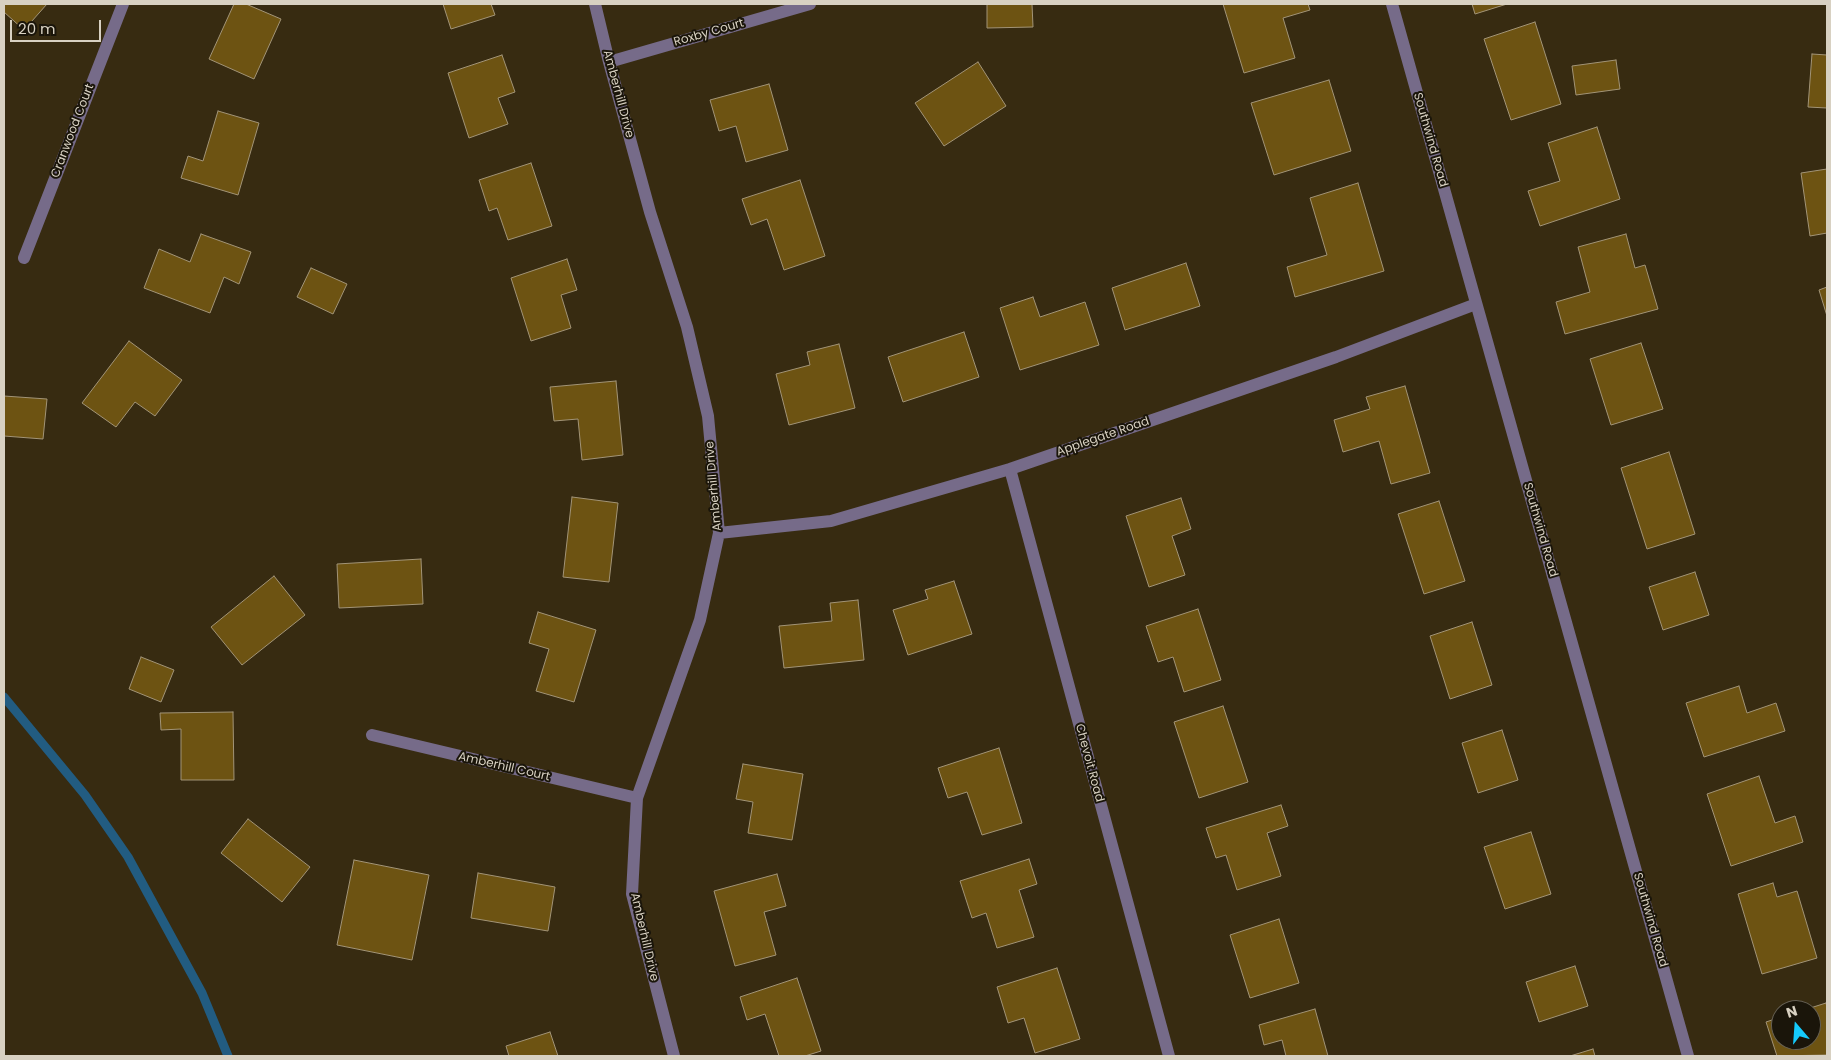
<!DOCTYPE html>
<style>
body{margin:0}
#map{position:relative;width:1831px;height:1060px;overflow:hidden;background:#372b11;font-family:Poppins,sans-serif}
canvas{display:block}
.frame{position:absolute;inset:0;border:5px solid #d8d1c2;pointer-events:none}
.north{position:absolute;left:1771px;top:1000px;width:50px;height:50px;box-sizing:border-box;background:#1a150a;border:1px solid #666054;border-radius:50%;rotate:342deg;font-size:14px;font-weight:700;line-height:20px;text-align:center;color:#d8d1c2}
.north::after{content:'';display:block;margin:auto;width:18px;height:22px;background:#15cafb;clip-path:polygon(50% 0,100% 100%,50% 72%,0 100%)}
.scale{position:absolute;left:10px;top:20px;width:91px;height:22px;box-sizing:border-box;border:2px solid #d8d1c2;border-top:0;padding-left:6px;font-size:15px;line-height:18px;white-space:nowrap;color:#d8d1c2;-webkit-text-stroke:4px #1a150a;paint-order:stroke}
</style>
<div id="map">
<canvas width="1831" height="1060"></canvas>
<div class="frame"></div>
<div class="north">N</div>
<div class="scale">20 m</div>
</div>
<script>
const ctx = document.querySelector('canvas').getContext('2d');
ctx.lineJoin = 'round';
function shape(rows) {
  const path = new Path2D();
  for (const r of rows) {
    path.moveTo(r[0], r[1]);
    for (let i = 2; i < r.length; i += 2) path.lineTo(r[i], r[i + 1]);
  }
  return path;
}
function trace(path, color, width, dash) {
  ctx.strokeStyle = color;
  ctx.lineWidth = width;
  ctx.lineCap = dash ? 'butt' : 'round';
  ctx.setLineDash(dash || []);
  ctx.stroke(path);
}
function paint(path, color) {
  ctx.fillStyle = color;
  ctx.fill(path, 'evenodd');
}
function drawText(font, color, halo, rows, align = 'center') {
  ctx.font = font + ' Poppins,sans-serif';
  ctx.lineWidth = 4;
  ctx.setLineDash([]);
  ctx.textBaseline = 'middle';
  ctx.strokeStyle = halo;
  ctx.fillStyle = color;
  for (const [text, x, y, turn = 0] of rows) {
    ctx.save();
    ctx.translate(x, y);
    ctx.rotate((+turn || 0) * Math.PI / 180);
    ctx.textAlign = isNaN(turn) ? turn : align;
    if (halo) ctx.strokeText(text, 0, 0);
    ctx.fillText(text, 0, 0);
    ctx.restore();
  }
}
const stream = shape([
 [4,697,85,795,128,857,202,993,228,1056]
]);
const building = shape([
 [4,4,47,4,24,30,4,12,4,4],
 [234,4,246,4,281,19,254,79,209,59,234,4],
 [443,4,491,4,495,15,451,29,443,4],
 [987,4,1032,4,1033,27,987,28,987,4],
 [1223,4,1308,4,1310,10,1283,18,1295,58,1244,73,1223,4],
 [1472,4,1507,4,1475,14,1472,4],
 [1535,22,1561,104,1511,120,1484,39,1535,22],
 [1812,54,1827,55,1827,108,1808,107,1812,54],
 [502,55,515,92,498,98,508,124,469,138,448,73,502,55],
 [1616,60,1620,89,1576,95,1572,66,1616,60],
 [978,62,1006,106,944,146,915,103,978,62],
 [1329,80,1351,151,1274,175,1251,103,1329,80],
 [769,84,788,150,746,162,736,126,719,131,710,100,769,84],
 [218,111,259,123,238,195,181,178,188,156,203,161,218,111],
 [1597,127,1620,199,1540,226,1528,191,1560,181,1548,143,1597,127],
 [531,163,552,226,508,240,497,208,489,211,479,180,531,163],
 [1827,169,1827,233,1810,236,1801,173,1827,169],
 [800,180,825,256,784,270,767,219,751,225,742,199,800,180],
 [1358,183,1384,271,1295,297,1287,267,1327,255,1310,198,1358,183],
 [201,234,251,252,239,284,224,277,210,313,144,288,159,249,190,262,201,234],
 [1626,234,1635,268,1645,265,1658,309,1565,334,1556,302,1590,292,1578,247,1626,234],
 [567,259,577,290,561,295,571,328,531,341,511,278,567,259],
 [1186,263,1200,306,1125,330,1112,288,1186,263],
 [311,268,347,284,333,314,297,297,311,268],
 [1827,287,1827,316,1819,290,1827,287],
 [1033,297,1040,317,1085,302,1099,345,1020,370,1000,308,1033,297],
 [964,332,979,377,903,402,888,357,964,332],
 [129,341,182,380,155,416,135,402,116,427,82,403,129,341],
 [1641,343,1663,409,1611,425,1590,359,1641,343],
 [839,344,855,408,789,425,776,374,810,365,807,352,839,344],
 [616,381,623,455,582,460,578,419,554,421,550,387,616,381],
 [1405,386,1430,473,1391,484,1379,441,1343,452,1334,420,1370,409,1366,397,1405,386],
 [4,396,47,399,43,439,4,436,4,396],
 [1669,452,1695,534,1647,549,1621,468,1669,452],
 [572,497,618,503,609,582,563,577,572,497],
 [1181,498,1191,529,1172,536,1185,575,1149,587,1126,516,1181,498],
 [1439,501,1465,581,1424,594,1398,514,1439,501],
 [421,559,423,604,339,608,337,564,421,559],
 [1695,572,1709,615,1663,630,1649,587,1695,572],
 [274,576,305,615,242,665,211,627,274,576],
 [954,581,972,634,908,655,893,610,928,599,925,590,954,581],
 [858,600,864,660,784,668,779,626,832,621,830,603,858,600],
 [1198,609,1221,680,1184,692,1173,657,1158,662,1146,626,1198,609],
 [538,612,596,630,574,702,536,691,549,649,529,643,538,612],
 [1472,622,1492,685,1450,699,1430,636,1472,622],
 [141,657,174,670,161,702,129,689,141,657],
 [1739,686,1747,713,1776,703,1785,731,1704,757,1686,703,1739,686],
 [1223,706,1248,782,1199,798,1174,722,1223,706],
 [233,712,234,780,181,780,181,729,161,730,160,713,233,712],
 [1502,730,1518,780,1478,793,1462,743,1502,730],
 [999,748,1022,823,982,835,967,792,948,798,938,768,999,748],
 [743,764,803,774,792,840,748,833,753,802,736,799,743,764],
 [1759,776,1775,823,1795,816,1803,842,1731,866,1707,794,1759,776],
 [1281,805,1288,826,1267,833,1281,876,1237,890,1226,855,1216,858,1206,828,1281,805],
 [248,819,310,867,282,902,221,853,248,819],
 [1531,832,1551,894,1505,909,1484,847,1531,832],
 [1029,859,1037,884,1019,890,1034,937,997,948,986,913,972,918,960,881,1029,859],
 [354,860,429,875,412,960,337,945,354,860],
 [478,873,555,887,548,931,471,918,478,873],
 [777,874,786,906,764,912,776,955,735,966,714,891,777,874],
 [1773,883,1777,897,1797,891,1817,958,1762,974,1738,894,1773,883],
 [1279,919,1299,983,1250,998,1230,935,1279,919],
 [1575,966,1588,1006,1539,1022,1526,982,1575,966],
 [1057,968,1080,1039,1035,1053,1024,1018,1008,1023,997,987,1057,968],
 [797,978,821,1051,805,1056,779,1056,765,1014,747,1020,740,997,797,978],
 [1826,1003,1827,1007,1827,1055,1777,1056,1766,1022,1781,1017,1781,1040,1811,1040,1811,1010,1804,1010,1826,1003],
 [1315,1009,1328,1056,1286,1056,1282,1040,1264,1045,1259,1025,1315,1009],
 [550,1032,558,1056,509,1056,506,1046,550,1032],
 [1593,1049,1595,1056,1570,1056,1593,1049]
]);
const minor = shape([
 [595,4,609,62,650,212,687,327,708,416,719,533,700,620,637,798,632,894,674,1056],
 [1392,4,1688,1056],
 [609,62,810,4],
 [24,258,123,4],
 [1010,469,1169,1056],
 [719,533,831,521,1010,469,1336,357,1476,304],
 [372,735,637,798]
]);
const streetNames = [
 ["Roxby Court",709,33,-16],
 ["Amberhill Drive",618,94,75],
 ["Cranwood Court",73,131,-69],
 ["Southwind Road",1430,140,74],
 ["Applegate Road",1103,437,-19],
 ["Amberhill Drive",714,486,-95],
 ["Southwind Road",1540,530,74],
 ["Chevoit Road",1089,763,75],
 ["Amberhill Court",504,767,13],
 ["Southwind Road",1650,920,74],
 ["Amberhill Drive",644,937,77]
];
trace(stream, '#225c81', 9);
paint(building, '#6d5312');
trace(building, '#a29477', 1);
trace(minor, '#766b89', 12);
drawText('12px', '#d8d1c2', '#1a150a', streetNames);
</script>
